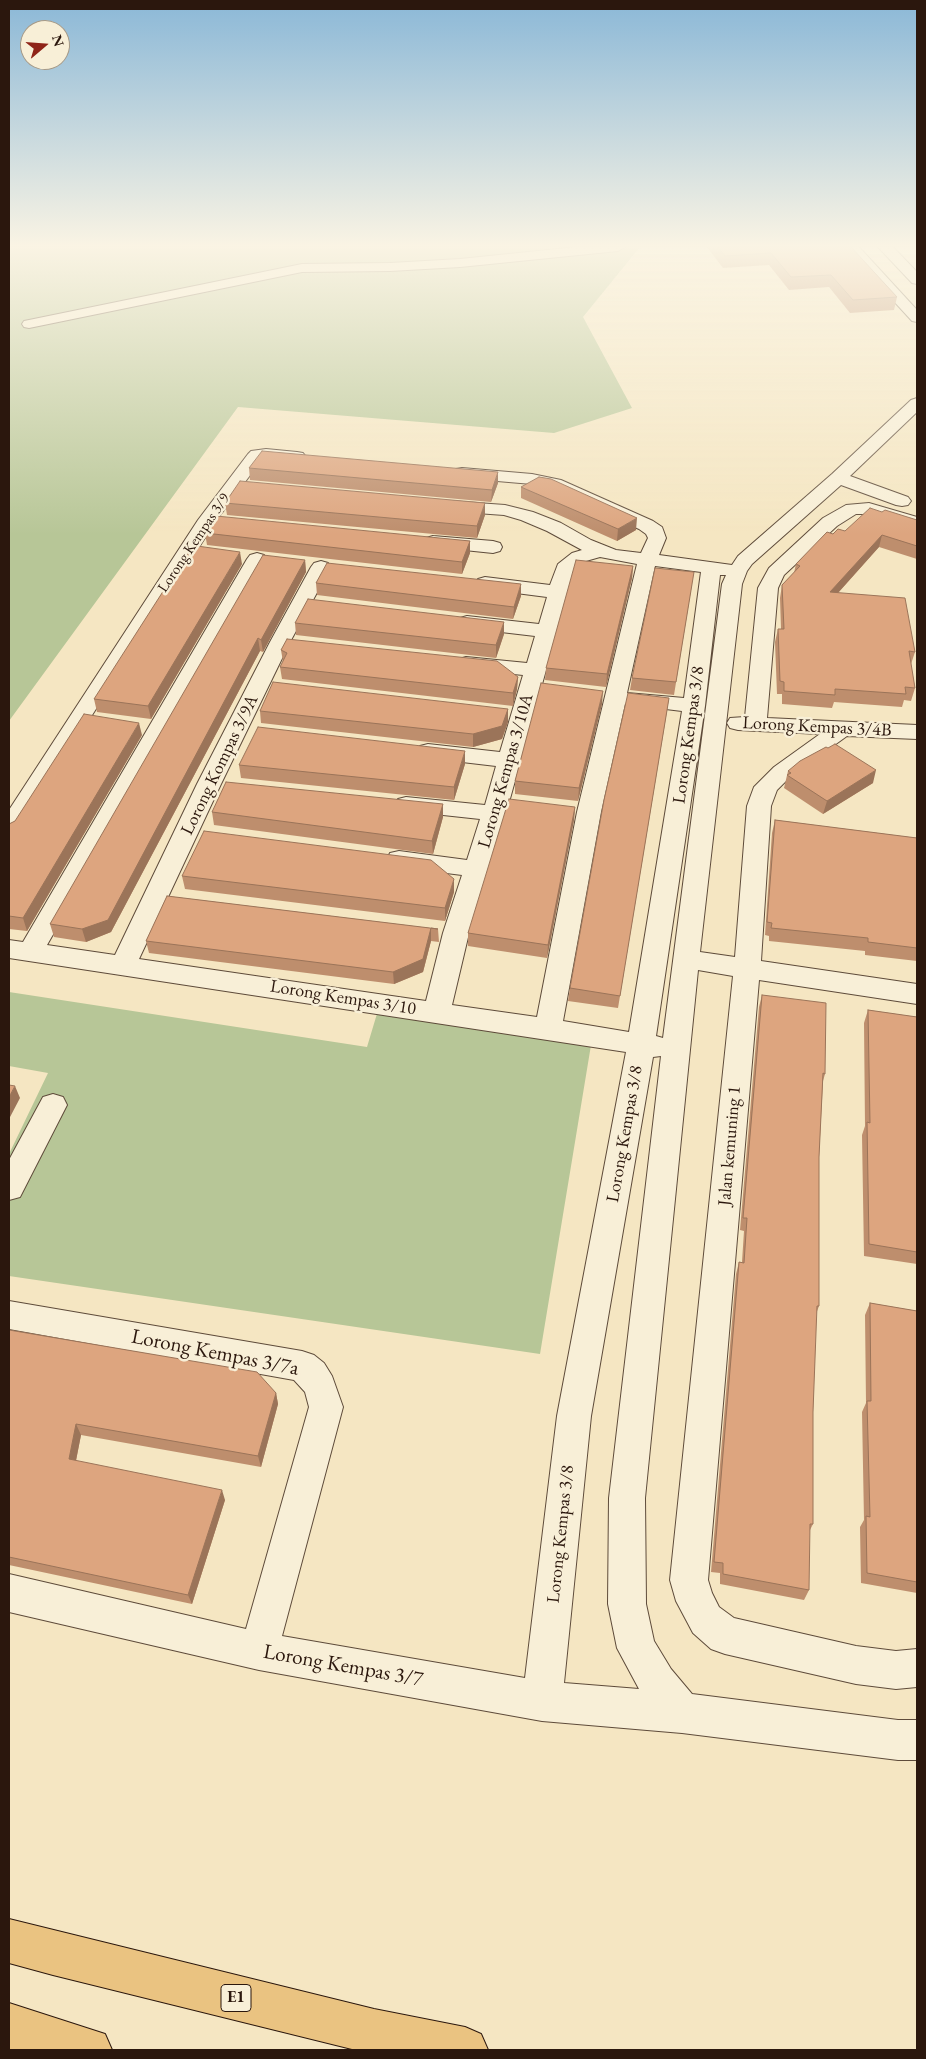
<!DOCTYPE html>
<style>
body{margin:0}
#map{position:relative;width:926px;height:2059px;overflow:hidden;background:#f5e6c2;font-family:"EB Garamond",serif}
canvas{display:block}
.frame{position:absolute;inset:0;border:10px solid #2b170d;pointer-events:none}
.north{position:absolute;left:20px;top:20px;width:50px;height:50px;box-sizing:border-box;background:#f8efd7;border:1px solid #a69986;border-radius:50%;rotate:72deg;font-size:14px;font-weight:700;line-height:20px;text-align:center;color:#2b170d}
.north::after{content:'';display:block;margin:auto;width:18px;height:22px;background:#8f2418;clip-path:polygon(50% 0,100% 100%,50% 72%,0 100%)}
</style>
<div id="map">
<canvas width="926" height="2059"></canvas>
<div class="frame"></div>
<div class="north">N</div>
</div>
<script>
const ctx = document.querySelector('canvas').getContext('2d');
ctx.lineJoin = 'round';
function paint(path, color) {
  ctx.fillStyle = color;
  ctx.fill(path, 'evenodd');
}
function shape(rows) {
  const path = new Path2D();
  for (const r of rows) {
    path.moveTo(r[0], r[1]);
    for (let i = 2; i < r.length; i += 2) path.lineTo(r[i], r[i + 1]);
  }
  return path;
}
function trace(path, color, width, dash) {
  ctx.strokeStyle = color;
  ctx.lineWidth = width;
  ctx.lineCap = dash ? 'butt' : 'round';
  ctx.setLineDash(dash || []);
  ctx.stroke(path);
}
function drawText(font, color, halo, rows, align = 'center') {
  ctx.font = font + ' "EB Garamond",serif';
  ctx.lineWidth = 5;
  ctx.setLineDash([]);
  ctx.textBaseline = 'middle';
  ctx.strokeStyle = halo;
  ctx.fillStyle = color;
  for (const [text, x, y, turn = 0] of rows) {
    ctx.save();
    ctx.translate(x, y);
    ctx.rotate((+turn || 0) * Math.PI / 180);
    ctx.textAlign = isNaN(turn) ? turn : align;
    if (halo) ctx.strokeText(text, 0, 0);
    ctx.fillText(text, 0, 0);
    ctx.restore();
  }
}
const green = shape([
 [9,247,640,247,583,317,632,408,554,433,238,407,9,721],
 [9,992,367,1047,379,1007,592,1039,540,1354,9,1276,9,1154,48,1073,9,1066]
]);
const minor = shape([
 [577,247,625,247,618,251,460,267,390,271,302,272,29,328,24,327,22,324,24,321,29,320,302,264,390,263,460,259,577,247],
 [844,247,859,247,917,310,917,322,912,321,844,247],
 [878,247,893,247,917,272,917,284,912,283,878,247],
 [917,398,917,412,850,476,908,497,911,501,908,505,902,506,896,505,841,485,752,564,747,571,742,584,700,952,735,957,747,806,754,787,774,767,820,734,738,730,730,728,727,723,730,718,745,717,758,588,769,568,823,518,846,505,869,503,917,517,917,529,868,514,856,514,837,526,784,575,778,588,767,718,917,725,917,739,847,736,790,777,777,790,771,806,761,961,917,984,917,1004,759,980,708,1580,712,1593,719,1607,734,1618,856,1646,896,1651,917,1649,917,1687,896,1689,856,1684,725,1654,711,1649,693,1633,676,1601,670,1580,733,976,698,970,645,1498,646,1604,654,1641,671,1669,692,1694,898,1720,917,1720,917,1760,898,1760,682,1733,542,1721,259,1670,9,1612,9,1574,246,1629,309,1407,305,1392,294,1380,9,1329,9,1301,302,1351,314,1355,324,1363,332,1376,343,1407,282,1636,525,1678,557,1416,626,1052,9,958,9,940,23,942,247,559,250,555,257,553,264,555,267,559,47,945,115,955,197,784,270,642,311,567,314,563,321,561,328,563,331,567,290,642,221,784,139,959,426,1001,443,933,462,875,399,867,390,865,387,859,390,853,399,851,467,860,480,819,406,811,398,809,394,804,398,799,406,797,485,805,496,766,428,758,420,756,417,751,420,746,428,744,500,752,523,675,466,669,459,667,456,663,459,659,466,657,527,663,535,636,467,628,460,626,457,622,460,618,467,616,539,624,547,597,485,589,478,587,475,583,478,579,485,577,550,585,558,564,572,553,582,550,547,531,521,520,504,515,449,511,443,510,440,506,443,502,449,501,505,505,533,512,561,523,591,540,616,550,641,553,648,538,646,534,639,529,550,488,532,484,462,478,456,477,453,473,456,469,462,468,532,474,561,480,653,521,662,527,666,538,659,555,732,565,738,556,832,474,911,400,917,398],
 [600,557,637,564,577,812,537,1017,452,1005,469,933,506,813,574,570,586,561,600,557],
 [655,566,701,572,684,698,627,693,655,566],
 [720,575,726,575,722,584,663,1038,656,1036,705,706,720,575],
 [625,704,682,711,629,1032,563,1021,601,812,625,704],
 [661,1056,609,1498,608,1604,617,1648,639,1689,564,1683,591,1416,653,1057,661,1056],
 [266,449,297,452,303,453,306,457,303,461,297,462,266,459,260,462,215,522,17,833,9,836,9,810,198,520,248,454,251,451,266,449],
 [433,536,493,541,500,543,502,547,500,551,493,553,426,546,424,542,426,538,433,536],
 [53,1094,63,1097,67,1105,20,1197,9,1200,9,1160,43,1097,53,1094]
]);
const highway = shape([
 [9,1919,374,2009,465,2027,481,2034,488,2050,356,2050,53,1975,9,1963,9,1919],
 [9,2003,105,2034,112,2050,14,2050,9,2049,9,2003]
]);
const wall = shape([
 [707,247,851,247,897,297,894,310,850,313,829,287,789,290,769,265,723,268],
 [249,468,498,483,491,502,250,480],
 [521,487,636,530,617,541,521,498],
 [225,503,485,515,477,538,227,515],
 [882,512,917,520,917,559,879,547,838,593,915,652,911,664,915,688,911,701,904,700,902,707,834,702,832,708,782,704,782,694,777,694,775,642,778,629,781,629,780,598,782,585,794,573,796,564,833,534,845,531],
 [205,533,470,541,470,553,462,574,207,545],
 [305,560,306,572,263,652,260,651,111,932,86,942,54,937,50,924],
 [242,564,151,719,97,712,94,699],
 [633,566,632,578,606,687,545,680,546,668],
 [316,583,521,596,513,619,317,595],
 [692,584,674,695,630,690,632,678],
 [295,623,504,634,496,658,296,635],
 [281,650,518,677,517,689,513,706,282,679,280,667,283,662],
 [669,698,618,1008,568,1001,570,988],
 [602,704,578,801,515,794,515,781],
 [260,711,508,722,502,739,473,747,261,723],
 [142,735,27,931,9,929,9,824,15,821],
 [828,748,873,783,823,814,784,788,788,771],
 [465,764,454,800,241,778,239,765],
 [443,804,443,817,433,854,214,825,212,812],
 [575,807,574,820,547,958,468,946,468,933],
 [775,820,917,838,917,961,865,955,865,951,769,941,769,936,765,935,772,833],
 [182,876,454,892,445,921,185,889],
 [167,896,438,929,439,942,431,941,423,972,394,984,149,953,146,941],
 [762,995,825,1074,823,1081,819,1157,819,1306,816,1314,813,1412,813,1524,809,1532,809,1590,804,1600,720,1584,720,1573,711,1572,736,1274,739,1262,742,1262,744,1231,740,1230,759,1007],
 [868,1010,917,1017,917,1264,864,1256,862,1135,865,1126,864,1023],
 [870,1303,917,1311,917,1593,861,1583,860,1527,864,1520,862,1412,866,1403,865,1315],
 [9,1330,276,1393,278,1404,261,1467,81,1435,76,1461,225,1500,192,1604,9,1565]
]);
const shadedWall = shape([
 [498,472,498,483,491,502,492,490],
 [485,503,485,515,477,538,477,526],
 [637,518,636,530,617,541,618,529],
 [882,535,879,547,828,604,830,592],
 [470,541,470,553,462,574,462,562],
 [240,552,242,564,151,719,148,706],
 [305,560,306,572,263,652,261,640],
 [633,566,632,578,606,687,607,674],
 [521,584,521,596,513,619,514,607],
 [504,622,504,634,496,658,496,645],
 [258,638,260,651,111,932,86,942,82,929],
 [518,677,517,689,513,706,513,693],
 [603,691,602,704,578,801,579,788],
 [669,698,667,711,618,1008,620,996],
 [508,709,508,722,502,739,473,747,473,734],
 [139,723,142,735,27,931,23,918],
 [465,751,465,764,454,800,454,787],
 [876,770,873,783,823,814,827,801],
 [443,804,443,817,433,854,432,841],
 [575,807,574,820,547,958,548,945],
 [454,879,454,892,445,921,445,908],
 [431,928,431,941,423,972,394,984,393,972],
 [15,1086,20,1098,9,1119,9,1097],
 [276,1393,278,1404,261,1467,258,1456],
 [76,1424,81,1435,74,1470,69,1459],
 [222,1490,225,1500,192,1604,188,1595]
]);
const building = shape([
 [718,247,851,247,897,297,853,300,831,275,791,277,771,253,725,256,718,247],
 [262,451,498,472,492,490,249,468,262,451],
 [539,477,551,479,637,518,618,529,521,487,539,477],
 [240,481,485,503,477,526,225,503,240,481],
 [870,508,882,512,885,510,917,520,917,546,882,535,830,592,905,598,915,652,909,651,915,688,905,687,906,694,835,689,835,695,784,691,784,682,780,681,778,629,784,629,782,585,800,566,796,564,827,532,833,534,838,529,845,531,870,508],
 [216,516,470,541,462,562,205,533,216,516],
 [197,546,240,552,148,706,94,699,187,554,191,555,197,546],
 [263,555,305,560,261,640,258,638,108,920,82,929,50,924,263,555],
 [576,560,633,566,607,674,546,668,576,560],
 [327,563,521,584,514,607,316,583,327,563],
 [655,568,694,572,676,682,632,678,655,568],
 [308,599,504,622,496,645,295,623,308,599],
 [287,639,497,661,518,677,513,693,280,667,287,653,281,650,287,639],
 [273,682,508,709,502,726,473,734,260,711,273,682],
 [541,683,603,691,579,788,515,781,541,683],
 [628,693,669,698,620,996,570,988,604,800,628,693],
 [84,714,139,723,23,918,9,916,9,824,15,821,84,714],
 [258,727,465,751,454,787,239,765,258,727],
 [835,744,876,770,827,801,787,775,791,773,788,771,800,761,826,747,828,748,835,744],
 [226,782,443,804,432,841,212,812,226,782],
 [509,799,575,807,548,945,468,933,509,799],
 [775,820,917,838,917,948,868,942,868,938,771,928,772,923,767,922,775,820],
 [204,831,431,860,454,879,445,908,182,876,204,831],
 [167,896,438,929,431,928,423,959,393,972,146,941,167,896],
 [762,995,826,1003,825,1074,823,1073,819,1157,819,1306,817,1306,813,1412,813,1524,810,1524,809,1590,723,1574,723,1563,714,1562,739,1262,744,1263,747,1218,743,1218,762,995],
 [868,1010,917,1017,917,1252,869,1244,867,1122,870,1123,868,1010],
 [9,1085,15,1086,9,1097,9,1085],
 [870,1303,917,1311,917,1582,867,1573,866,1516,870,1517,867,1401,871,1401,870,1303],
 [9,1330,257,1372,276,1393,258,1456,76,1424,69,1459,222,1490,188,1595,9,1557,9,1330]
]);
const farStreetnames = [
 ["Lorong Kempas 3/9",194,543,-56]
];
const shields = [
 [236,1998,30]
];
const shieldNames = [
 ["E1",236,1998]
];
const streetNames = [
 ["Lorong Kempas 3/4B",817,727,3],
 ["Lorong Kempas 3/8",689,735,-82],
 ["Lorong Kompas 3/9A",220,765,-64],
 ["Lorong Kempas 3/10A",506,771,-74],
 ["Lorong Kempas 3/10",343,998,9],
 ["Lorong Kempas 3/8",625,1134,-80],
 ["Jalan kemuning 1",730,1146,-85],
 ["Lorong Kempas 3/8",561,1534,-84]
];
const nearStreetnames = [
 ["Lorong Kempas 3/7a",215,1353,11],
 ["Lorong Kempas 3/7",343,1666,10]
];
paint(green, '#b7c697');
trace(minor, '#5e4b3a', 2);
trace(highway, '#2b170d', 2);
paint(minor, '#f8efd7');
paint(highway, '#eac381');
paint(wall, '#be8e6d');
paint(shadedWall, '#9b7459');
paint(building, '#dda57f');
trace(building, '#9b7459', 1);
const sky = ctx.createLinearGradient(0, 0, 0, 535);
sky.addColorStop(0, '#8bb8d7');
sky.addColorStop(0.46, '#faf4e4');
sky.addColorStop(1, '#faf4e400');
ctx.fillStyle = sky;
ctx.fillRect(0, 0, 926, 535);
drawText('15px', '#2b170d', '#f8efd7', farStreetnames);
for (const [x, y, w] of shields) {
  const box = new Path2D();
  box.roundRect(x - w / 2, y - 13.5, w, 27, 4);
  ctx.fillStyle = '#f8efd7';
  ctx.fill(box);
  trace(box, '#2b170d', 1);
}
drawText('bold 16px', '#2b170d', null, shieldNames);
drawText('18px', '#2b170d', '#f8efd7', streetNames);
drawText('21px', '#2b170d', '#f8efd7', nearStreetnames);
</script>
